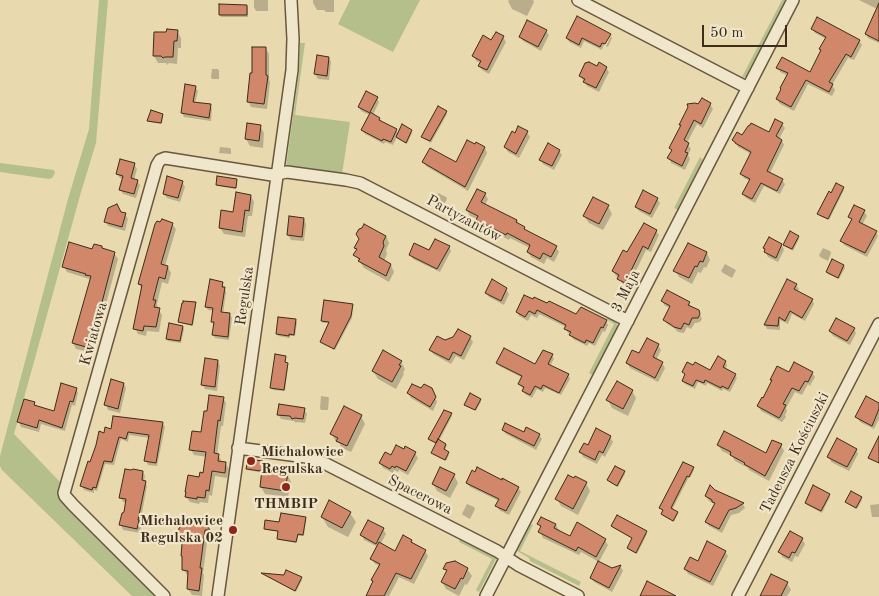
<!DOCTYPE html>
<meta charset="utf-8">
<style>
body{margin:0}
#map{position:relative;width:879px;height:596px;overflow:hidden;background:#e8d9af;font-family:"Old Standard TT",serif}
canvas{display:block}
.scale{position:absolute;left:702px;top:25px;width:85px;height:22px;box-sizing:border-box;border:2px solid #3d2d1a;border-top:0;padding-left:6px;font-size:15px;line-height:18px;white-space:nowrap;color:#3d2d1a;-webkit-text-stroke:4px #f0e6cb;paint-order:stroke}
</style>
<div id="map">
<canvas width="879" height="596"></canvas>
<div class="scale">50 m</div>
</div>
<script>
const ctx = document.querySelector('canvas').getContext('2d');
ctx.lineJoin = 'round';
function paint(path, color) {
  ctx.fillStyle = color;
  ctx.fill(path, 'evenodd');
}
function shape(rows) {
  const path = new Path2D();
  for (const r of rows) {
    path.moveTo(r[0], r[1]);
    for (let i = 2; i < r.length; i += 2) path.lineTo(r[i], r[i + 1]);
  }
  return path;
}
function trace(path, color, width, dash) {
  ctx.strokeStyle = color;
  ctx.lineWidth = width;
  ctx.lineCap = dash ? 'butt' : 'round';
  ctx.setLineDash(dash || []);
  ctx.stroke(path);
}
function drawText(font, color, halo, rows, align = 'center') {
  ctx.font = font + ' "Old Standard TT",serif';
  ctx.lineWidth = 4.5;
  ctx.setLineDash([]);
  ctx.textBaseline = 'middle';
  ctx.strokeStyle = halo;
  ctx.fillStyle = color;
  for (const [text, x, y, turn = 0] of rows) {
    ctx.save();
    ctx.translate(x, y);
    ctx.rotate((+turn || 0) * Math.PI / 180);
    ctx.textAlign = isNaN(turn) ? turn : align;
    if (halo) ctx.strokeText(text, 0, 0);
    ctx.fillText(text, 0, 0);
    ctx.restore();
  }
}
const green = shape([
 [99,0,108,0,96,143,81,192,14,434,61,483,63,482,58,496,157,596,132,596,2,470,0,466,0,456,68,199,89,129],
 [350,0,420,0,393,52,338,24],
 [782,0,786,0,755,60,746,77,742,77],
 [300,43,305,43,295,115,350,122,342,174,286,167,299,72],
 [700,157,703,160,678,210,674,208],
 [0,163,54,170,55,173,52,178,49,179,0,172],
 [609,316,614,319,616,322,618,328,592,375,589,373,614,324,606,319],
 [528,523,533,525,520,551,581,582,579,586,530,561,529,558,514,549],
 [460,539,489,553,490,555,491,554,494,556,496,559,479,592,476,590,492,559,459,542]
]);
const shadow = shape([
 [254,0,268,0,268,11,256,11,254,7],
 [313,0,334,0,334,12,326,12,324,10,317,10,313,3],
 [509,0,533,0,534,2,527,16,512,9,508,1],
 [859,0,879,0,879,43,868,38,866,34,877,9],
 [247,6,248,8,248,17,221,17,220,15],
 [812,28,859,41,862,45,854,60,848,58,832,85,835,90,832,96,808,84,794,111,780,104,777,99,788,76,780,72,778,67,810,73,826,39,815,33],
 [177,31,181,38,181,48,178,48,177,64,169,63,167,65,166,63,158,63,154,56,167,34],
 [546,31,549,35,541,51,523,41,520,37],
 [609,35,602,49,602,50,584,41,581,48,569,42,567,38],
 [611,36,612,38,608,47,606,46],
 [503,37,506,42,489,74,482,70,479,66,481,63,476,61,474,56,492,41],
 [266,49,269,54,269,80,270,82,267,109,251,107,248,101,253,75],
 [329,58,331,62,329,80,318,79,315,74],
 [598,68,606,68,609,72,599,92,587,86,580,76],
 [212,69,218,69,219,71,219,79,212,79,211,77],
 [195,87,198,91,195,103,210,105,212,109,211,121,184,117,182,113],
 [377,98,379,102,373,115,379,119,382,122,396,130,399,134,411,131,412,133,407,144,398,139,397,137,393,145,385,142,384,144,365,134,362,130,370,115,361,111,359,107],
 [710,104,713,109,703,128,697,124,687,143,691,149,688,155,690,159,685,170,671,163,669,158,672,152,670,148,682,126,699,106],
 [446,112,447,114,431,143,424,139,423,137],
 [162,115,163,117,162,124,150,122,149,120],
 [782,124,785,128,779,139,782,141,784,145,770,173,782,180,785,184,780,194,764,186,755,203,746,198,743,194,750,181,744,178,741,173,751,154,738,147,734,140,743,136,769,134],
 [260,126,264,133,263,148,250,146,246,139],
 [527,132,530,137,519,158,508,152,505,147],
 [477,144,485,148,487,153,468,191,426,166,424,162,456,164],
 [220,147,230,148,231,150,231,154,219,153],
 [559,151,562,155,554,170,543,164,541,160],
 [134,164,137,169,134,180,137,181,140,185,136,198,123,194,120,189,123,179,120,178,117,174],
 [236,180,237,182,236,189,218,186,217,184],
 [182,182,185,187,180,202,167,198,164,194],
 [843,188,844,190,829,220,820,216,819,214,832,194],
 [438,193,446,197,447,199,443,207,435,203,434,201],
 [485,194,488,199,485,205,517,220,519,225,524,228,526,232,556,247,559,252,554,262,547,258,544,264,531,257,528,252,530,248,510,238,509,240,480,225,478,219,470,216,467,210],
 [251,196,254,202,252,216,248,216,245,237,224,234,220,228],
 [657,199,660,203,652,218,639,211,636,207],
 [608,206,612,214,603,230,589,223,584,216],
 [864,211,867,216,862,225,876,232,878,236,867,257,844,245,842,241,852,221,850,217],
 [120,213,125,214,128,219,125,231,108,226,106,222],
 [304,219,306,224,304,241,291,240,288,235],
 [161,223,172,224,176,229,165,266,168,267,171,273,168,284,162,282,157,304,158,309,162,315,159,332,147,331,146,336,138,334,135,328,142,290,139,284],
 [656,231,659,235,651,252,646,250,628,287,622,283,619,278,616,276,613,271,628,254],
 [386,236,389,243,386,250,387,254,384,261,391,265,394,272,389,282,364,268,355,255,357,251,355,247,360,239],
 [798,237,799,239,793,251,786,247,785,245],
 [770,239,782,245,784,250,778,262,768,257,765,252],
 [688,244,707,253,710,260,706,268,704,267,701,273,698,272,692,284,679,277,675,271],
 [449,247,451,251,440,272,413,259,410,254],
 [823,248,830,251,831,253,828,261,820,257,819,255],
 [103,250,114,253,118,259,103,315,100,314,89,352,76,349,73,343,90,280,89,279,67,272,64,266],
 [833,261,844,266,845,268,839,279,828,274,827,272],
 [725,264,734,269,736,270,732,278,723,273,721,271],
 [222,283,226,292,223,314,230,315,232,318,229,340,215,338,213,335,214,325,212,322,214,311,208,310,206,307],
 [796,285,799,289,797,292,812,299,814,304,805,321,792,314,788,324,780,320,780,330,767,329,765,325],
 [506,289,509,294,504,305,489,297,486,293],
 [525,297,577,316,606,321,608,325,605,332,603,331,595,346,589,343,587,346,573,339,571,334,568,333,566,329,566,327,539,314,537,318,531,315,528,321,519,316,517,312],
 [662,301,689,303,692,308,698,311,702,319,700,322,695,323,691,329,687,327,684,333,678,332,674,328,667,324,665,320,671,308,665,306],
 [195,304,196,305,193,326,181,323,180,321],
 [352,305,353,307,352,318,335,350,323,344,322,342,330,323,323,323,322,321],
 [296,321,297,322,295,336,290,336,290,338,278,336,277,334],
 [183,327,184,329,181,343,168,341,167,339],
 [854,329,856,333,850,345,833,336,830,331],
 [470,337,473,342,464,360,456,356,451,364,433,354,431,350,445,342],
 [658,345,661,350,656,360,662,363,665,368,658,382,630,368,627,363],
 [552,355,554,359,550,366,568,375,570,379,561,395,545,388,543,392,537,389,532,398,525,394,523,391,524,389,522,388,520,384,523,378,499,366,497,363,536,366],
 [285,357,286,359,286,364,288,366,285,391,273,390,272,388],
 [218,361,220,366,217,391,205,389,202,384],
 [401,362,405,369,403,373,404,374,396,389,378,379,373,371],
 [725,362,727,365,725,370,735,375,737,378,730,392,723,389,722,391,707,383,706,386,698,382,695,389,685,384,683,381,686,376,683,372,711,372],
 [812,373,815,377,810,386,808,384,802,395,795,392,786,408,787,411,785,415,786,417,782,422,761,411,758,406,763,400,773,382,772,380],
 [124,384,126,388,120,413,108,410,106,405],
 [76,389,78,393,75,406,72,405,65,431,41,424,39,432,21,427,19,422,34,403,37,407,54,412],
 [632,391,636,398,628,416,612,408,608,400],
 [408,393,434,394,437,402,433,411,411,398],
 [321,396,328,397,329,398,328,410,321,410,320,408],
 [223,398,226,403,223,426,221,426,217,455,218,455,221,460,221,463,225,463,229,469,227,478,215,476,212,496,209,495,208,503,200,502,199,504,190,502,186,497,204,474,207,457,194,455,191,450,202,434,208,413],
 [480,400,481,402,476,411,467,406,466,405],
 [879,404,879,419,874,429,860,422,857,417],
 [304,409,307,414,305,423,297,422,296,423,294,421,281,419,278,414],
 [451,414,452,416,439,441,446,445,447,446,444,451,449,455,446,461,434,455,433,453,437,444,431,440,430,439],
 [361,416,365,424,351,452,342,448,339,443,336,442,332,434],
 [163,424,165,427,157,466,148,465,146,461,150,438,129,435,128,442,121,439,114,465,105,464,97,491,94,490,94,493,84,490,82,486,91,463,105,434,112,431],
 [503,430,539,435,542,439,536,450,506,434],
 [610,437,613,442,605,457,602,455,597,464,583,457,581,452,588,447],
 [718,445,766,454,781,445,784,451,769,481,749,470,748,468,735,461,732,456,722,451],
 [856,449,858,454,849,471,831,462,829,457],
 [415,453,418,458,408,475,399,470,398,472,394,470,393,473,383,468,380,463,391,457],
 [262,462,263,464,262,470,287,474,291,482,288,497,265,494,261,487,263,473,248,470,247,469],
 [693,468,694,470,690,478,689,477,672,510,678,514,674,522,663,516,662,514,664,511,661,508],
 [143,472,145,476,144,481,147,486,140,524,141,526,140,533,123,530,121,525,127,503,123,502,121,498],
 [624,472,625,474,618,487,609,482,608,480],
 [454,475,458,483,450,498,437,491,433,484],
 [467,483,518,488,521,492,509,515,499,510,497,506,499,501,470,487],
 [586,483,590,491,578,515,561,506,557,499],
 [714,491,743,504,745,508,739,513,731,515,722,533,709,526,706,522,715,504,709,501,706,496],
 [829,495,830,497,822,513,807,505,806,503],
 [861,498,862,500,857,509,848,504,847,502],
 [467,504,474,507,475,509,470,519,463,515,462,514],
 [879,504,879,517,872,517,870,505],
 [350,513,356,522,348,537,328,527,322,517],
 [305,518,306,520,304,536,298,536,297,543,279,540,278,539,279,532,266,530,265,528,280,523],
 [542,518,556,525,559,530,571,538,605,540,608,545,599,562,581,552,579,555,543,538,540,532,541,529,539,524],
 [202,521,212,536,208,535,203,573,204,575,202,596,192,595,188,589,189,575,187,575,183,569,184,543],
 [612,526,646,532,647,534,637,554,629,550,628,548,633,539,613,528],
 [383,529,386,534,380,545,396,553,412,541,414,545,425,551,428,556,414,584,399,577,389,596,367,596,380,566,375,564,372,559,378,547,364,540,362,535],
 [802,539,805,544,798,557,795,556,792,562,782,557,780,552],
 [725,552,728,556,713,586,688,574,685,569],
 [455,563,467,569,472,576,467,585,465,584,459,596,446,589,442,582,447,572,445,568],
 [621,567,623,571,612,592,594,582,591,578],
 [264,575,301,578,302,580,296,592],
 [787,583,791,590,787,596,762,596]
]);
const building = shape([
 [879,3,879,41,865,34,879,3],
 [219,4,247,5,247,15,219,15,219,4],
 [577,16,611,34,605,44,602,43,600,47,582,38,579,45,566,38,577,16],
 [817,17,860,40,851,57,846,54,829,82,833,84,829,92,806,80,791,107,776,99,781,89,780,88,788,73,776,68,782,57,810,72,821,50,819,49,826,37,811,29,817,17],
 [527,20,547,30,538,47,519,37,527,20],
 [167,29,178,30,177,41,174,41,173,57,165,57,163,58,161,56,153,56,154,32,166,32,167,29],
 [496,32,504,36,487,70,478,66,481,61,472,56,483,35,491,40,496,32],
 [252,47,266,47,266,75,268,76,264,104,247,102,250,73,252,73,252,47],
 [317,55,329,57,327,76,314,74,317,55],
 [589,62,597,66,599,62,607,67,596,88,583,82,585,79,579,76,585,63,589,62],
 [185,84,196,86,193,102,211,104,209,118,181,113,185,84],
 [366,91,378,97,370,112,380,118,379,120,397,129,391,142,383,139,382,141,361,130,370,113,358,107,366,91],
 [702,98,711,103,701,124,694,120,684,140,689,143,685,152,688,153,682,166,667,158,672,150,669,148,681,125,679,125,688,107,687,104,695,103,698,104,702,98],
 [438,106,447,111,430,141,421,137,438,106],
 [151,110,163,114,161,123,147,121,151,110],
 [775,119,783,123,776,136,782,140,767,171,783,179,777,191,761,183,752,199,742,194,750,179,740,174,751,152,735,143,735,142,732,140,737,132,742,135,748,126,750,125,751,123,769,132,775,119],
 [247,123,261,125,259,141,245,139,247,123],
 [402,124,412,130,406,143,396,137,402,124],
 [518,126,528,131,516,154,504,147,512,131,515,133,518,126],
 [467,140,475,144,476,142,485,147,465,187,422,162,430,148,456,162,467,140],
 [548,143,560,150,552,166,539,160,548,143],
 [120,159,135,163,131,178,138,180,134,194,119,190,123,176,116,174,120,159],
 [167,176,183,181,178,198,163,194,167,176],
 [217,176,237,179,236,188,216,185,217,176],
 [836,183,844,187,828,219,817,214,829,191,831,193,836,183],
 [477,189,486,193,481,202,517,220,516,222,525,227,524,229,557,246,551,257,543,253,540,259,527,252,530,245,507,233,506,235,476,220,478,216,466,210,477,189],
 [643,190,658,198,650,214,635,207,643,190],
 [236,192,251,195,249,211,245,210,242,232,219,228,221,210,233,212,236,192],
 [593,197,609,205,599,224,583,216,593,197],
 [117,204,121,212,126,213,122,227,104,222,108,208,117,204],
 [854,205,865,210,859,222,877,231,865,253,840,241,852,219,848,217,854,205],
 [289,216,304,218,302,237,287,235,289,216],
 [162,219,173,223,161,264,168,266,165,279,159,277,153,300,156,300,154,307,160,308,156,327,144,326,143,331,133,329,142,285,138,284,155,224,157,221,160,222,162,219],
 [644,223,657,230,648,249,643,246,625,283,617,279,619,275,612,271,623,250,627,252,644,223],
 [364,224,386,236,383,242,384,246,379,257,391,264,386,276,358,261,360,259,353,255,357,249,354,248,359,239,356,234,359,229,362,228,364,224],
 [790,231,799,236,792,249,783,245,790,231],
 [769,237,782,244,776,258,764,252,765,249,763,248,769,237],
 [435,239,450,246,437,269,409,255,414,243,429,250,435,239],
 [69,242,92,249,94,244,102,246,102,248,115,252,100,310,97,309,86,347,72,343,91,276,85,275,86,274,62,267,69,242],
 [688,243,707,252,703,262,700,261,697,267,695,266,689,278,673,271,688,243],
 [832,259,844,265,838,278,826,272,832,259],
 [210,279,223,282,222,287,225,287,221,312,230,313,228,337,212,335,214,322,211,322,213,308,205,307,210,279],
 [492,279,507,288,501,301,485,293,492,279],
 [787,279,797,284,794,289,813,299,802,318,790,311,785,321,779,317,778,326,764,325,787,279],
 [667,290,690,302,688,305,699,310,700,314,698,318,692,318,689,325,684,323,681,329,674,327,670,324,663,320,670,306,661,301,667,290],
 [524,295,533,299,534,297,547,303,549,301,576,314,581,307,607,320,603,328,601,327,593,343,586,340,585,343,569,335,571,332,564,329,566,325,537,310,535,314,529,311,525,317,516,312,524,295],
 [324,300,353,304,351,316,334,349,320,342,329,322,321,321,324,300],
 [183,301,196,302,192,325,178,322,182,303,183,303,183,301],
 [278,317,296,319,294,335,289,334,289,336,276,334,278,317],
 [836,318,855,328,847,341,829,331,836,318],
 [169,323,183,326,180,341,166,339,169,323],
 [458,329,471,336,461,356,453,352,449,360,429,350,437,336,445,340,453,337,458,329],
 [647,338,659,344,653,357,663,362,655,378,626,363,632,350,639,353,647,338],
 [504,348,535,364,543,350,553,354,548,364,569,374,559,393,543,385,541,389,535,386,530,395,522,391,524,387,518,384,522,376,496,363,504,348],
 [383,350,402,361,399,365,401,366,392,382,372,371,383,350],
 [275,354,286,356,285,362,288,363,284,390,270,388,275,354],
 [718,356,726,361,723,367,736,374,728,389,722,386,721,388,705,380,704,383,696,380,693,386,682,381,685,374,682,372,687,362,693,365,695,362,710,370,718,356],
 [205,358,218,360,215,387,201,385,205,358],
 [794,362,813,372,808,382,805,381,799,391,792,388,783,404,786,405,780,417,779,418,757,406,762,397,763,398,772,380,770,380,777,366,789,372,794,362],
 [111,379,124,383,118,409,104,405,111,379],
 [617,381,633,390,623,409,606,400,617,381],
 [61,383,77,388,73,402,70,401,62,428,39,420,37,428,17,422,24,399,35,402,34,405,54,411,61,383],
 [412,384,421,388,424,384,432,388,436,397,430,407,407,393,412,384],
 [470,393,481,399,475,410,464,405,470,393],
 [209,395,224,397,220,421,218,420,214,453,219,454,218,461,226,462,225,473,212,471,209,491,206,490,205,498,197,497,197,499,185,497,186,492,185,492,188,475,199,477,200,472,203,473,206,452,189,450,192,431,201,432,204,411,207,411,209,395],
 [866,396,879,403,879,409,872,426,855,417,866,396],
 [279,404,305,408,303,419,295,418,292,419,290,416,277,415,279,404],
 [344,406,362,415,347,446,336,441,338,438,330,434,344,406],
 [444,410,452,413,436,443,428,439,444,410],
 [113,416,163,422,156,463,144,461,149,435,128,432,126,439,119,437,112,462,104,461,96,488,93,487,92,490,80,486,88,461,90,462,96,445,99,431,104,433,105,427,111,429,113,416],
 [505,423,524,432,526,427,540,434,534,446,502,430,505,423],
 [596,428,611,436,603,453,599,451,595,460,579,452,584,443,588,445,596,428],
 [724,431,766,453,772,440,782,444,765,476,744,464,745,463,730,455,731,452,717,445,724,431],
 [879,436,879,463,868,458,879,436],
 [837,438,857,449,847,467,827,457,837,438],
 [438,439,446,444,444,449,449,452,445,460,431,453,438,439],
 [396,445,404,449,405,446,416,452,406,471,396,466,395,468,392,466,390,469,379,463,385,452,391,455,396,445],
 [248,459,263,461,261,471,246,469,248,459],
 [683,462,694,467,689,477,687,476,671,508,678,512,673,521,661,514,663,510,659,508,683,462],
 [615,466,625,471,617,486,607,480,615,466],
 [440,467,455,474,446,491,432,484,440,467],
 [477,467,502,480,502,478,519,487,506,511,495,506,499,499,466,483,472,470,475,472,477,467],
 [125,469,131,470,133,469,143,471,142,480,146,481,138,520,139,520,137,529,119,525,122,513,124,512,126,499,119,498,125,469],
 [262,469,288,473,285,491,260,487,262,469],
 [568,475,574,478,575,476,587,482,573,509,555,499,568,475],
 [710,485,715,490,744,503,736,508,729,510,719,529,705,522,715,503,712,502,712,500,705,496,710,485],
 [813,485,830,494,821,511,805,503,813,485],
 [851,491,862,497,856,508,845,502,851,491],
 [329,500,351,512,342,528,321,517,329,500],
 [281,513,306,517,303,535,298,534,296,542,277,539,278,531,264,529,265,520,279,522,281,513],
 [617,515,647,531,636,553,627,548,632,538,611,526,617,515],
 [541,517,556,524,554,528,570,536,577,522,606,539,596,557,578,547,576,551,538,532,541,526,537,524,541,517],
 [185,518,203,520,210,530,205,530,200,568,202,568,199,591,187,589,188,571,182,570,182,556,181,556,182,544,178,535,179,528,185,523,185,518],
 [368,520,384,528,376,544,360,535,368,520],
 [790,531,803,538,795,553,792,552,789,558,778,552,790,531],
 [403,535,412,540,411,542,426,550,411,579,396,573,384,596,366,596,373,581,371,580,380,564,370,559,379,542,395,551,403,535],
 [707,541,726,551,710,582,684,569,690,557,698,561,707,541],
 [455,561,468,568,463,579,461,578,455,589,441,582,447,570,443,569,446,563,455,561],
 [598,561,612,568,621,565,609,588,590,578,598,561],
 [286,570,302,577,295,591,261,573,284,575,286,570],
 [771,574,788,582,781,596,760,596,771,574],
 [647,581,676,596,640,596,647,581]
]);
const minor = shape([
 [578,0,748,88],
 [238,448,306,457,326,464,497,551,518,565,578,596],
 [164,596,73,505,65,496,64,493,157,165,160,160,165,158,272,175,287,172,346,180,360,183,628,321],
 [218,596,292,70,293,39,291,0],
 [486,596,793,0],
 [738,596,879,324]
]);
const markers = [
 [251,461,5,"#8f2418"],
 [286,487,5,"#8f2418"],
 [233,530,5,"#8f2418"]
];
const streetNames = [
 ["Partyzantów",464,219,28],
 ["3 Maja",626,291,-63],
 ["Regulska",245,296,-82],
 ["Kwiatowa",94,334,-74],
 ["Tadeusza Kościuszki",795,453,-63],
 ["Spacerowa",420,495,27]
];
const poiNames = [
 ["Michałowice",261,452],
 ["Regulska",261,469],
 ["THMBIP",286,504,"center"],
 ["Michałowice",223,521,"right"],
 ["Regulska 02",223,538,"right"]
];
paint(green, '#b4bf8c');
paint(shadow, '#0003');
paint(building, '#d1876a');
trace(building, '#3d2d1a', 1);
trace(minor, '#68583f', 14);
trace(minor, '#f0e6cb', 11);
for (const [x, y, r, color] of markers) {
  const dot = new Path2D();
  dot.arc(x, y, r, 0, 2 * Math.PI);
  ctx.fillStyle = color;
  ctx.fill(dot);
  trace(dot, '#f0e6cb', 2);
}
drawText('15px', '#3d2d1a', '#f0e6cb', streetNames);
drawText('bold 15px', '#3d2d1a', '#f0e6cb', poiNames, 'left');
</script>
